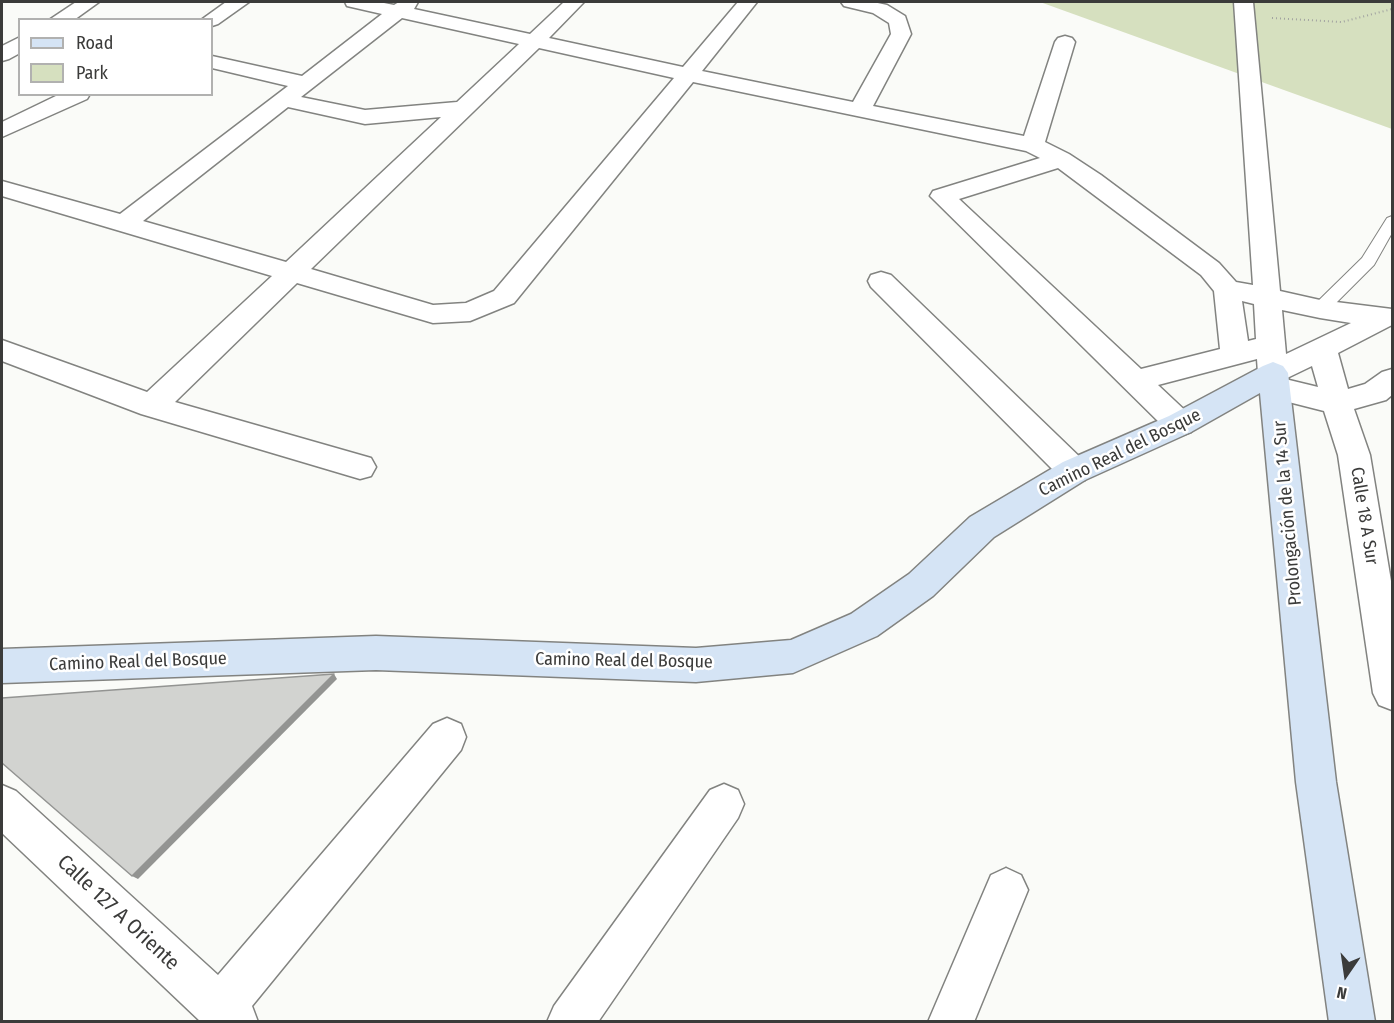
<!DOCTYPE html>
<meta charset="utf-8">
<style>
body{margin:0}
#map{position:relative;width:1394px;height:1023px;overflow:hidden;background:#fafbf8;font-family:"Fira Sans Condensed",sans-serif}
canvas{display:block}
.frame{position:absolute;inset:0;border:3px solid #3b3b3a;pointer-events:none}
.legend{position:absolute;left:18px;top:18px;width:195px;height:78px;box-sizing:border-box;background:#fff;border:2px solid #b1b1b0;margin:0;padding:8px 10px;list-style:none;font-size:18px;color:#3b3b3a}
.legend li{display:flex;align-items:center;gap:12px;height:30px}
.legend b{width:30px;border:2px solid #b1b1b0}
.north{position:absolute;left:1316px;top:945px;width:60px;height:60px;-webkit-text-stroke:4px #fff;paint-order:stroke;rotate:193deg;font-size:16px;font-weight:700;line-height:24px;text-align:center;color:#3b3b3a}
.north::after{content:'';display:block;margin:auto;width:21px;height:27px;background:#3b3b3a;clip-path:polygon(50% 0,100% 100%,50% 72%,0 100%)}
</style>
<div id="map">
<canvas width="1394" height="1023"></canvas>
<div class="frame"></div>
<ul class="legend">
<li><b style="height:8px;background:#d5e4f5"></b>Road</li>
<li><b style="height:16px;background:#d6e0bf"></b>Park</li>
</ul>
<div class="north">N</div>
</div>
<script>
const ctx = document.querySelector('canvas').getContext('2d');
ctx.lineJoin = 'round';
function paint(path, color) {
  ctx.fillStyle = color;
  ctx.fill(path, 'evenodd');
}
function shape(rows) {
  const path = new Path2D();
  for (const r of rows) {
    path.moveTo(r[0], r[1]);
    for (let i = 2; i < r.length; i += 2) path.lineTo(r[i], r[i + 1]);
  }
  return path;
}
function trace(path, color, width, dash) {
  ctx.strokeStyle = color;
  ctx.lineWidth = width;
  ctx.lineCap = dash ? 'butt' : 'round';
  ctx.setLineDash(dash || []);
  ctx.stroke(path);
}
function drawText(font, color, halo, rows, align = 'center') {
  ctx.font = font + ' "Fira Sans Condensed",sans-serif';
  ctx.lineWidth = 5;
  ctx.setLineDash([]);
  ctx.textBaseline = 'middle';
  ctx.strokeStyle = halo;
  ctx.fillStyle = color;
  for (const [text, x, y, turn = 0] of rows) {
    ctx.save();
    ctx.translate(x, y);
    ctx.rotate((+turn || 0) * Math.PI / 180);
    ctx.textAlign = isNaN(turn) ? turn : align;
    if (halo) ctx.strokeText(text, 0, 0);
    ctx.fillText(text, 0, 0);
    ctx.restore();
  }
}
const green = shape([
 [1040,2,1392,2,1392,129]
]);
const path = shape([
 [1272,18,1342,22,1392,9]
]);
const lane = shape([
 [1392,216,1392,233,1374,265,1326,313,1314,313,1312,309,1314,305,1362,258,1387,218,1392,216]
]);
const street = shape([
 [76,2,99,2,74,20,49,20,76,2],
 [226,2,249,2,218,24,212,26,212,20,201,20,226,2],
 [345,2,379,2,394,5,399,2,418,2,414,9,530,34,564,2,584,2,549,38,683,67,738,2,757,2,702,71,853,102,891,34,889,23,873,13,844,6,841,2,873,2,887,5,905,16,911,34,873,106,1024,136,1055,42,1058,38,1065,36,1072,38,1075,42,1045,142,1069,154,1101,175,1219,263,1236,282,1253,285,1234,2,1253,2,1280,291,1320,300,1392,309,1392,325,1338,353,1348,389,1365,384,1382,372,1392,369,1392,395,1386,400,1354,409,1370,455,1392,587,1392,710,1379,705,1373,693,1338,455,1324,411,1265,396,1261,388,1265,381,1258,373,1257,359,1158,385,1191,416,1195,424,1191,432,1180,436,1169,432,930,196,933,191,1040,158,1026,151,693,82,514,303,470,321,433,323,297,283,175,402,371,458,376,467,371,476,360,479,141,414,2,361,2,340,147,392,272,276,2,196,2,181,120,214,288,86,212,68,212,56,302,76,382,14,347,6,345,2],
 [402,18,519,44,457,102,365,110,301,97,402,18],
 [539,48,674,78,494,291,466,303,433,305,311,269,539,48],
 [288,107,365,124,441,117,286,262,143,221,288,107],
 [1058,168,1201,275,1214,291,1220,349,1141,369,959,199,1058,168],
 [1242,301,1254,304,1256,339,1248,341,1242,301],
 [1282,310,1320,318,1351,323,1286,354,1282,310],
 [1312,366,1318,387,1285,379,1312,366],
 [20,37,20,53,9,59,2,61,2,46,20,37],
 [60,94,90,94,87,99,2,137,2,122,60,94],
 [881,272,891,275,1085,462,1090,471,1085,480,1074,483,1063,480,871,287,868,281,871,275,881,272],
 [447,718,461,724,466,737,461,750,252,1006,258,1022,201,1022,2,833,2,785,16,791,218,975,433,724,447,718],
 [724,784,738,790,744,804,738,818,598,1022,547,1022,554,1006,710,790,724,784],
 [1006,868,1021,875,1028,890,974,1022,928,1022,991,875,1006,868]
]);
const secondary = shape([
 [1273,362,1283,366,1288,373,1336,782,1375,1022,1329,1022,1296,782,1260,393,1191,432,1085,480,994,537,933,596,877,636,793,673,696,682,376,670,2,683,2,649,376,636,696,648,791,640,851,614,909,574,970,517,1063,462,1169,416,1263,366,1273,362]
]);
const shadedWall = shape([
 [334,674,337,679,138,879,132,876]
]);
const building = shape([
 [334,674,132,876,2,763,2,698,334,674]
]);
const streetNames = [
 ["Camino Real del Bosque",1120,453,-26],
 ["Prolongación de la 14 Sur",1288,513,-95],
 ["Calle 18 A Sur",1364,516,81],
 ["Camino Real del Bosque",624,661,1],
 ["Camino Real del Bosque",138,662,-2]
];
const nearStreetnames = [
 ["Calle 127 A Oriente",118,913,43]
];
paint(green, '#d6e0bf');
trace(lane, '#828380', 2);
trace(street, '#828380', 3);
trace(secondary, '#828380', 3);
trace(path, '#a2a3a1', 2, [1, 3]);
paint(lane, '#fff');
paint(street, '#fff');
paint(secondary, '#d5e4f5');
paint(shadedWall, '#939492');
paint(building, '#d2d3d0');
trace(building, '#939492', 1.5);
drawText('18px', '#3b3b3a', '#fff', streetNames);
drawText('21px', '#3b3b3a', '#fff', nearStreetnames);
</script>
